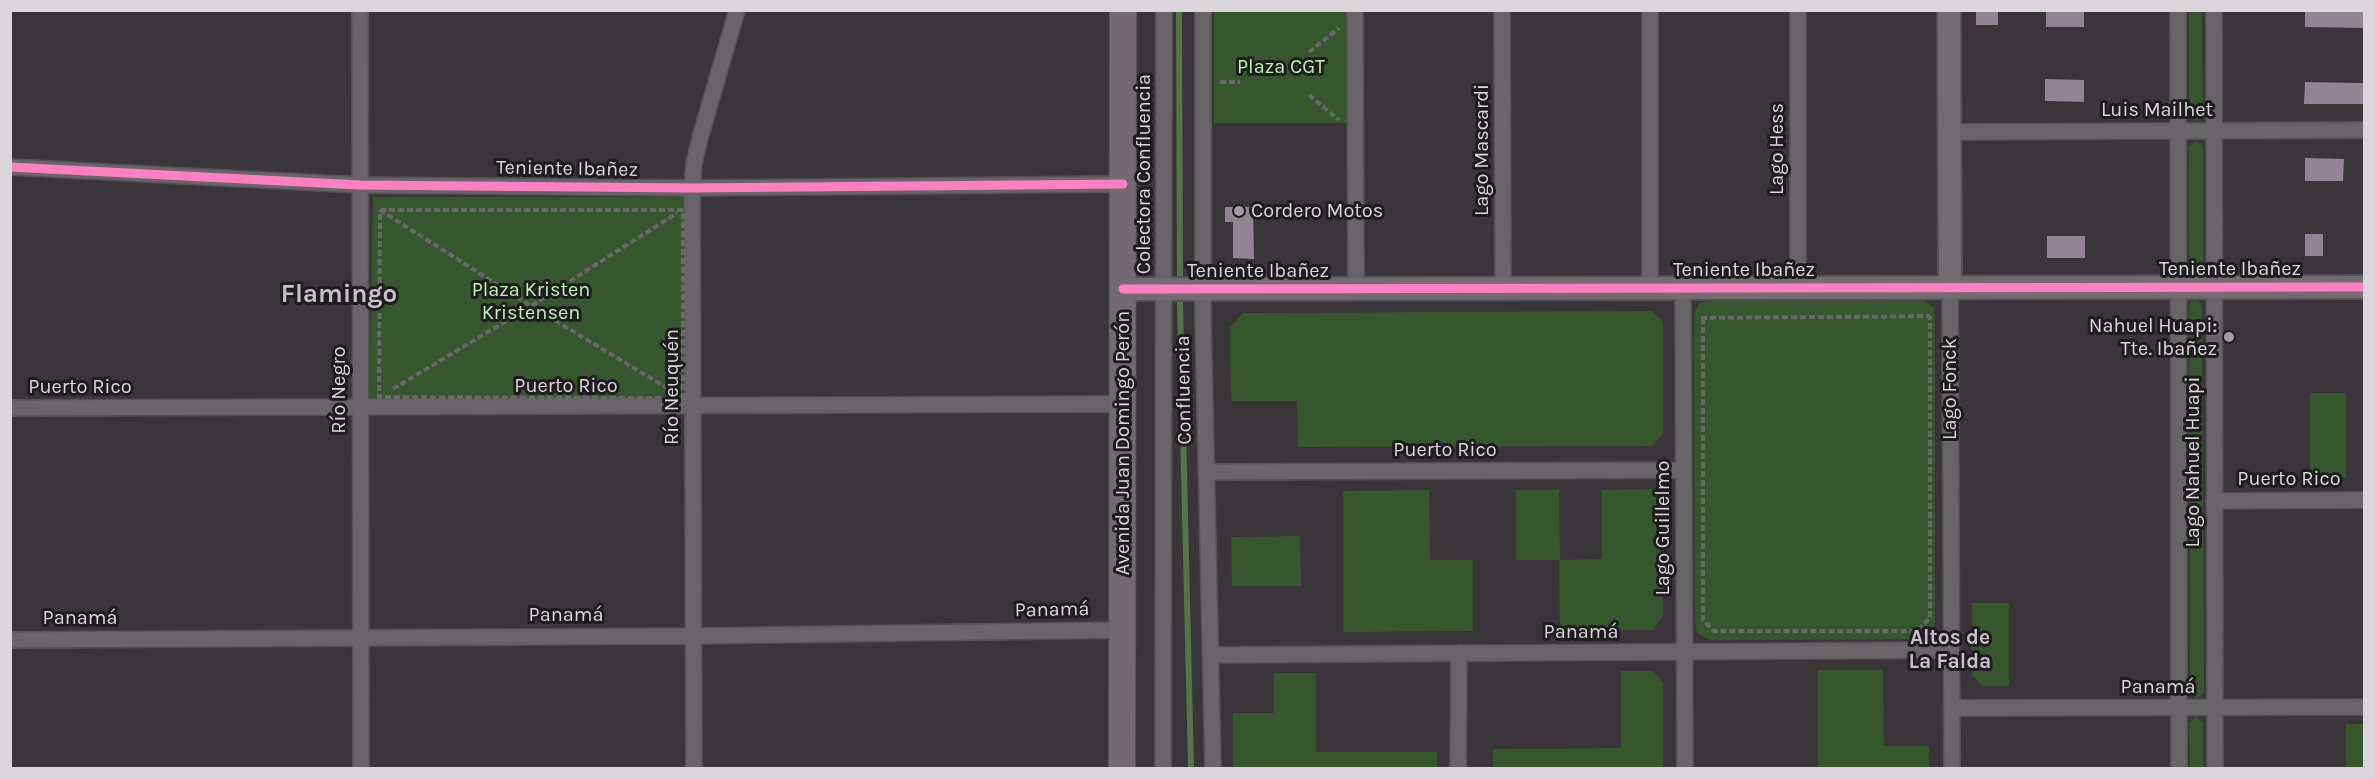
<!DOCTYPE html>
<meta charset="utf-8">
<style>
body{margin:0}
#map{position:relative;width:2375px;height:779px;overflow:hidden;background:#393539;font-family:Karla,sans-serif}
canvas{display:block}
.frame{position:absolute;inset:0;border:12px solid #dbd6da;pointer-events:none}
</style>
<div id="map">
<canvas width="2375" height="779"></canvas>
<div class="frame"></div>
</div>
<script>
const ctx = document.querySelector('canvas').getContext('2d');
ctx.lineJoin = 'round';
function paint(path, color) {
  ctx.fillStyle = color;
  ctx.fill(path, 'evenodd');
}
function shape(rows) {
  const path = new Path2D();
  for (const r of rows) {
    path.moveTo(r[0], r[1]);
    for (let i = 2; i < r.length; i += 2) path.lineTo(r[i], r[i + 1]);
  }
  return path;
}
function trace(path, color, width, dash) {
  ctx.strokeStyle = color;
  ctx.lineWidth = width;
  ctx.lineCap = dash ? 'butt' : 'round';
  ctx.setLineDash(dash || []);
  ctx.stroke(path);
}
function drawText(font, color, halo, rows, align = 'center') {
  ctx.font = font + ' Karla,sans-serif';
  ctx.lineWidth = 6;
  ctx.setLineDash([]);
  ctx.textBaseline = 'middle';
  ctx.strokeStyle = halo;
  ctx.fillStyle = color;
  for (const [text, x, y, turn = 0] of rows) {
    ctx.save();
    ctx.translate(x, y);
    ctx.rotate((+turn || 0) * Math.PI / 180);
    ctx.textAlign = isNaN(turn) ? turn : align;
    if (halo) ctx.strokeText(text, 0, 0);
    ctx.fillText(text, 0, 0);
    ctx.restore();
  }
}
const green = shape([
 [1214,11,1347,11,1347,123,1214,123],
 [2189,11,2202,11,2203,115,2197,121,2191,119,2189,115],
 [2196,141,2202,145,2203,149,2203,270,2198,276,2191,274,2189,270,2189,146],
 [373,197,692,197,693,407,369,407],
 [1709,300,1920,300,1925,301,1933,307,1935,316,1935,623,1929,636,1920,639,1710,640,1697,633,1695,623,1694,313,1699,304],
 [2198,300,2202,307,2204,692,2200,697,2196,698,2190,692,2189,307,2191,301],
 [1652,311,1663,322,1663,434,1651,446,1298,447,1297,401,1231,401,1230,327,1243,313],
 [2310,393,2346,393,2346,478,2310,478],
 [1652,489,1663,502,1663,617,1652,630,1560,631,1559,560,1516,560,1516,490,1559,490,1560,560,1602,559,1602,490],
 [1429,490,1430,560,1473,560,1473,631,1343,632,1343,491],
 [1300,536,1301,586,1232,586,1231,537],
 [2009,603,2009,686,1982,686,1972,675,1972,603],
 [1818,670,1883,670,1884,746,1929,746,1929,768,1818,768],
 [1621,671,1653,671,1663,683,1663,768,1493,768,1493,749,1621,748],
 [1274,673,1316,673,1316,752,1437,752,1437,768,1233,768,1233,713,1274,713],
 [2196,717,2203,722,2203,768,2190,768,2189,722],
 [2346,724,2364,724,2364,768,2346,768]
]);
const stream = shape([
 [1179,10,1180,278],
 [1180,302,1191,768]
]);
const building = shape([
 [1976,10,1998,10,1998,25,1976,25],
 [2046,10,2084,10,2084,27,2046,27],
 [2305,10,2364,10,2364,28,2305,27],
 [2045,79,2084,80,2084,102,2045,101],
 [2305,82,2364,83,2364,104,2304,104],
 [2305,158,2344,159,2343,181,2305,181],
 [1225,207,1253,207,1254,259,1233,258,1233,222,1225,222],
 [2305,234,2323,234,2323,256,2305,256],
 [2047,236,2085,236,2085,258,2047,258]
]);
const path = shape([
 [1309,52,1339,28],
 [1220,82,1240,82],
 [1309,95,1339,120],
 [380,210,683,210,683,398,379,397,380,210],
 [380,210,531,306,667,388],
 [1701,318,1930,316],
 [1703,318,1703,620,1714,631,1917,631,1930,618,1930,316],
 [393,389,531,306,677,213]
]);
const street = shape([
 [360,10,361,768],
 [1203,10,1203,319,1213,768],
 [1355,10,1356,289],
 [1502,10,1503,289],
 [1650,10,1650,289],
 [1798,10,1798,288],
 [2178,10,2179,768],
 [2214,10,2215,768],
 [1949,132,2364,130],
 [10,167,360,185,692,188,1123,184],
 [1683,288,1685,768],
 [1950,288,1952,768],
 [10,408,1121,404],
 [1206,472,1684,470],
 [2214,501,2364,500],
 [10,640,694,636,1122,630],
 [1210,655,1951,650],
 [1952,708,2364,707],
 [694,768,692,188,694,163,700,138,737,10],
 [1163,768,1164,10],
 [1458,768,1459,653]
]);
const secondary = shape([
 [1949,10,1950,288],
 [1123,289,2364,287]
]);
const primary = shape([
 [1122,768,1123,10]
]);
const cycleway = shape([
 [10,167,360,185,692,188,1123,184],
 [1123,289,2364,287]
]);
const markers = [
 [1239,211,6,"#a29ea2"],
 [2229,337,6,"#a29ea2"]
];
const parkNames = [
 ["Plaza CGT",1281,67],
 ["Plaza Kristen",531,290],
 ["Kristensen",531,313]
];
const streetNames = [
 ["Luis Mailhet",2157,110],
 ["Lago Hess",1777,149,-90],
 ["Lago Mascardi",1482,150,-90],
 ["Teniente Ibañez",567,169,1],
 ["Colectora Confluencia",1144,174,-90],
 ["Teniente Ibañez",2230,269],
 ["Teniente Ibañez",1744,270],
 ["Teniente Ibañez",1258,271],
 ["Puerto Rico",566,386],
 ["Puerto Rico",80,387],
 ["Río Neuquén",672,387,-90],
 ["Lago Fonck",1950,389,-90],
 ["Río Negro",339,390,-90],
 ["Confluencia",1184,390,-91],
 ["Avenida Juan Domingo Perón",1123,443,-90],
 ["Puerto Rico",1445,450],
 ["Lago Nahuel Huapi",2193,462,-90],
 ["Puerto Rico",2289,479],
 ["Lago Guillelmo",1663,528,-90],
 ["Panamá",1052,610,-1],
 ["Panamá",566,615],
 ["Panamá",80,618],
 ["Panamá",1581,632],
 ["Panamá",2158,687]
];
const poiNames = [
 ["Cordero Motos",1251,211],
 ["Nahuel Huapi:",2217,326,"right"],
 ["Tte. Ibañez",2217,349,"right"]
];
const neighbourhoodNames = [
 ["Altos de",1950,638],
 ["La Falda",1950,662]
];
const districtNames = [
 ["Flamingo",339,295]
];
paint(green, '#36572e');
trace(stream, '#527648', 6);
paint(building, '#908590');
trace(street, '#555255', 18);
trace(secondary, '#555255', 26);
trace(primary, '#555255', 28);
trace(path, '#696769', 4, [6, 3]);
trace(street, '#686568', 15);
trace(secondary, '#726c71', 22);
trace(primary, '#716b70', 26);
trace(cycleway, '#ff80c0', 9);
for (const [x, y, r, color] of markers) {
  const dot = new Path2D();
  dot.arc(x, y, r, 0, 2 * Math.PI);
  ctx.fillStyle = color;
  ctx.fill(dot);
  trace(dot, '#1f1c1f', 2);
}
drawText('20px', '#b9f6ab', '#1f1c1f', parkNames);
drawText('20px', '#dbd6da', '#1f1c1f', streetNames);
drawText('20px', '#dbd6da', '#1f1c1f', poiNames, 'left');
drawText('bold 21px', '#c8bec7', '#1f1c1f', neighbourhoodNames);
drawText('bold 26px', '#c8bec7', '#1f1c1f', districtNames);
</script>
